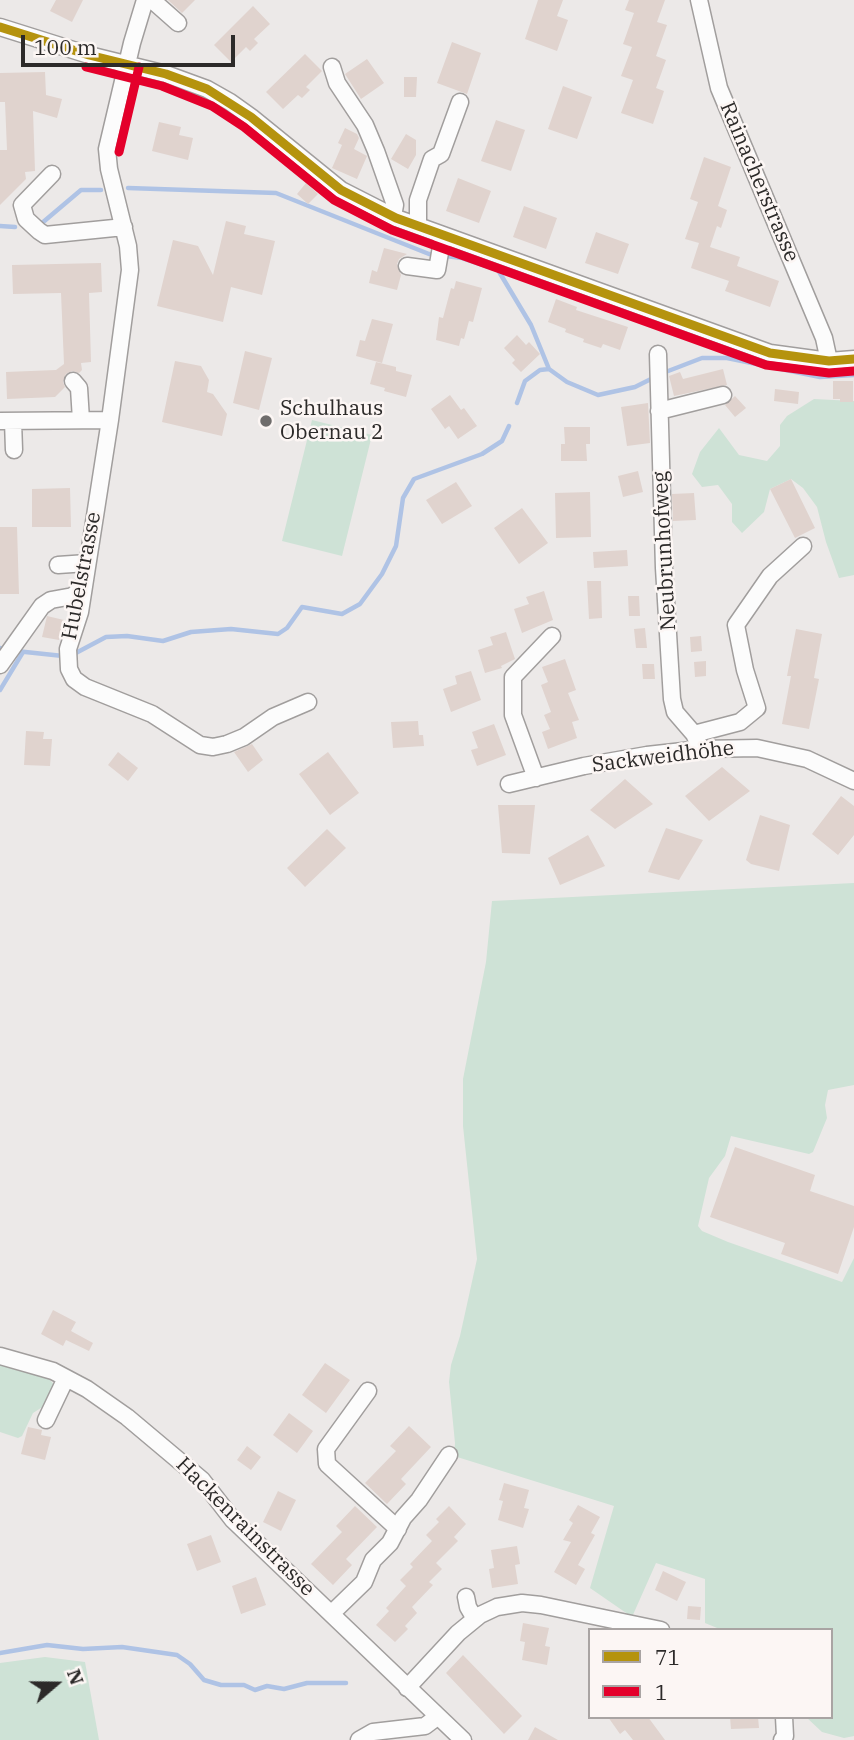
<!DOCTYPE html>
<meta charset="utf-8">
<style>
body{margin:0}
#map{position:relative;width:854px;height:1740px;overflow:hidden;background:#ece9e8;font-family:"IBM Plex Serif",serif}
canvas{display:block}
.legend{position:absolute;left:588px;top:1628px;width:245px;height:91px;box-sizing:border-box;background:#fcf6f4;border:2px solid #a9a4a3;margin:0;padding:9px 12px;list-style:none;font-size:21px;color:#2c2a29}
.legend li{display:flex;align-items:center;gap:14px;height:35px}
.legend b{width:35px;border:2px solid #a9a4a3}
.north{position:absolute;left:21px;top:1649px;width:70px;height:70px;-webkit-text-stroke:5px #fcf6f4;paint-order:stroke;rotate:70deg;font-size:19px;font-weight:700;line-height:28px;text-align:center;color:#2c2a29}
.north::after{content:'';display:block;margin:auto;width:24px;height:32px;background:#2c2a29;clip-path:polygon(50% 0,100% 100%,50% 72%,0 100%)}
.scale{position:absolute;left:21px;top:35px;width:214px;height:32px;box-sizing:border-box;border:4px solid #2c2a29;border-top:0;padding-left:9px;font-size:21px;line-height:24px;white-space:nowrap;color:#2c2a29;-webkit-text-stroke:5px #fcf6f4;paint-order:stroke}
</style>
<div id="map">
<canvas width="854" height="1740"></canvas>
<ul class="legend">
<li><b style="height:9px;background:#b5930e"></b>71</li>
<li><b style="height:9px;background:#e4002b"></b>1</li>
</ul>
<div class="north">N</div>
<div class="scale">100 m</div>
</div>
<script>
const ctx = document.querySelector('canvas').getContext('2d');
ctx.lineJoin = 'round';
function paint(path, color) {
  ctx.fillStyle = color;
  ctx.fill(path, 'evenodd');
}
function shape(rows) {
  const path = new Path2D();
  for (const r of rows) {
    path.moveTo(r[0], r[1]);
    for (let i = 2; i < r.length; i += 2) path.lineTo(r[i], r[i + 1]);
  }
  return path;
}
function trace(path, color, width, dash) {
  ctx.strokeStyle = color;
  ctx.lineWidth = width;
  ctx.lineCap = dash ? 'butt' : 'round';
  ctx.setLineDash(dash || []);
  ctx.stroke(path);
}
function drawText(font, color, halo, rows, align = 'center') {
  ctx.font = font + ' "IBM Plex Serif",serif';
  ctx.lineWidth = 5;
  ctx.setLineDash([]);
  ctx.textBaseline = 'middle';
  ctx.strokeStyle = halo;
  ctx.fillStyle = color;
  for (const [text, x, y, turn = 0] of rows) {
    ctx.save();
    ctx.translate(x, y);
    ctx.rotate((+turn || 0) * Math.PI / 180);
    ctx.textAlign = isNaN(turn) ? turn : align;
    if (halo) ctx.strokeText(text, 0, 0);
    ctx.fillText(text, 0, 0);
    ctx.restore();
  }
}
const green = shape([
 [814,399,854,401,854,575,839,578,826,542,817,507,803,488,791,479,770,489,764,512,742,533,732,522,732,504,718,485,702,487,692,474,700,452,719,428,739,455,767,461,780,446,780,425,787,416],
 [312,420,372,435,342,556,282,541],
 [854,883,854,1085,828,1090,825,1105,827,1118,813,1152,809,1154,731,1136,725,1156,709,1178,698,1226,702,1231,728,1242,842,1282,854,1258,854,1736,844,1738,822,1732,806,1717,831,1717,831,1630,722,1630,705,1623,705,1579,656,1563,632,1617,590,1588,614,1506,454,1456,455,1443,449,1382,451,1365,460,1336,477,1259,463,1126,463,1079,486,962,492,901],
 [0,1357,37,1368,58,1388,44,1406,33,1413,22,1436,18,1438,0,1432],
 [45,1657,85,1662,99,1740,0,1740,0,1663]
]);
const stream = shape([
 [128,188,276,193,429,254,462,258,498,270,531,325,549,369],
 [42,223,81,190,101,190],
 [0,226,15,227],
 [663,373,702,358,727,358,820,377,854,375],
 [517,403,525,381,540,370,549,369,567,382,598,395,635,387,655,377],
 [0,648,2,649],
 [16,651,63,656],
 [74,654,106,637,127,636,163,641,191,632,231,629,278,634,287,628,302,607,342,614,360,604,382,574,396,546,403,498,414,479,482,454,502,441,509,426],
 [0,690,23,652],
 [0,1653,47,1645,83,1649,122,1647,177,1655,190,1664,204,1680,221,1685,244,1685,255,1690,267,1686,284,1689,307,1683,346,1683]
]);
const building = shape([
 [56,0,83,0,72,22,50,11],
 [168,0,195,0,182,13],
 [538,0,563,0,557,16,568,20,557,51,525,39],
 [629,0,665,0,657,22,667,25,656,56,666,60,656,88,664,91,653,124,621,113,633,80,621,76,632,47,623,44,634,13,625,10],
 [253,6,270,24,254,39,258,43,250,51,246,47,231,62,214,45],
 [452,42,481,53,467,94,437,83],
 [305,54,322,71,306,87,310,90,302,98,298,95,283,109,266,92],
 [367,59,384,83,361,99,345,74],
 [45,72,46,95,62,99,57,118,33,111,35,171,25,172,26,179,0,205,0,150,7,150,5,102,0,102,0,73],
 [404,77,417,77,416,97,404,97],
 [563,86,592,97,577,139,548,129],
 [496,120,525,130,511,171,481,161],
 [159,122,181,127,179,135,193,138,188,160,152,151],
 [345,128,357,134,359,138,354,149,367,156,357,179,332,168,342,145,338,143],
 [406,134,416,140,416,155,408,169,391,159],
 [704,157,731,167,718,206,727,210,721,228,717,226,710,247,740,257,737,266,779,281,770,307,725,291,729,281,691,268,699,243,685,239,698,202,690,199],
 [458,178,491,191,479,223,446,211],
 [306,183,318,194,308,204,297,194],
 [524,206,557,218,546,249,513,237],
 [226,221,246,226,244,234,275,241,262,295,231,287,223,322,157,306,173,240,198,246,213,275],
 [596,232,629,244,618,274,585,263],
 [384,248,407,254,399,259,397,264,401,275,397,290,369,283,372,270,377,272],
 [101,263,102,292,89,293,91,362,81,363,82,370,79,373,72,371,66,374,63,382,65,387,55,397,7,399,6,372,56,370,64,364,61,293,13,294,12,265],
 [456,281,482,288,473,322,469,321,464,339,461,338,459,346,436,340,439,317,443,318,451,288,454,289],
 [556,299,577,307,576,310,628,327,620,350,603,344,601,348,583,342,584,339,565,332,566,329,548,322],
 [372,319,393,324,382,363,356,356,360,340,365,341],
 [517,335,526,345,529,342,540,354,521,372,512,363,515,360,504,348],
 [245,351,272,358,259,410,233,403],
 [175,361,201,366,209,380,207,392,213,394,227,414,222,436,162,422],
 [376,362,396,367,396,371,412,375,406,397,384,391,385,388,370,384],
 [723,369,727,385,674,396,669,376,680,372,683,379],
 [833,381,853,381,853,402,840,402,840,399,833,399],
 [775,389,799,392,798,404,774,401],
 [450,395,461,410,464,408,477,426,458,439,449,426,445,429,431,409],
 [735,396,746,408,735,417,725,405],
 [648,403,650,443,627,446,621,407],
 [564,427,590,427,590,444,586,444,587,461,561,461,561,444,565,444],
 [638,471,643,492,623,497,618,476],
 [791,479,815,528,795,538,770,489],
 [456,482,472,506,442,524,426,500],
 [70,488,71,527,32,527,32,489],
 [590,492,591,537,556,538,555,493],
 [694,493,696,520,673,521,672,494],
 [522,508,548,543,519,564,494,528],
 [0,527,17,527,19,594,0,594],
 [627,550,628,566,594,568,593,552],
 [587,581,601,581,602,618,589,619],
 [544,591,553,620,522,633,514,609,529,604,526,597],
 [628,596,639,596,640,616,629,616],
 [47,616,64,620,59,640,42,637],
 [645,628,647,648,636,648,634,629],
 [796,629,822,634,814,678,819,679,809,729,782,724,791,676,787,676],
 [506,632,515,659,501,666,502,668,485,673,478,650,493,645,490,637],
 [701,636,702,651,691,652,690,637],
 [565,659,576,690,568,693,579,720,572,722,577,738,548,749,542,732,550,729,544,715,551,712,541,685,548,682,542,667],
 [706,661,706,676,695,677,694,662],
 [642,664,654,664,655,679,643,679],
 [471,671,481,700,451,712,443,689,457,684,455,676],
 [418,721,419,735,423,735,424,746,393,748,391,722],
 [494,724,506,755,477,766,471,750,478,748,472,732],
 [26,731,44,732,43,739,52,739,50,766,24,765],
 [252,744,263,760,248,772,234,752],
 [118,752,138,768,128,781,108,765],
 [328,752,359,793,330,815,299,774],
 [722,767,750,791,709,821,685,796],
 [625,779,653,804,615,829,590,810],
 [841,796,854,806,854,835,838,855,812,834],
 [498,805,535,805,530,854,502,853],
 [760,815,790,825,779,871,751,864,746,860],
 [666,828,703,840,679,880,648,872],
 [327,829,346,848,305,887,287,868],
 [588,835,605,866,560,885,548,858],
 [735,1147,815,1175,810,1191,854,1206,854,1227,838,1274,781,1254,785,1243,710,1217],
 [53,1310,76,1322,71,1331,93,1343,89,1351,66,1340,63,1346,41,1334],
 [325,1363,350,1380,326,1413,302,1395],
 [289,1413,313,1431,297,1453,273,1435],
 [409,1426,431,1447,401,1479,406,1484,387,1504,365,1483,396,1451,390,1446],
 [28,1427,42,1430,41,1435,51,1437,45,1460,21,1454],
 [247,1446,261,1457,251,1470,237,1460],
 [504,1483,529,1490,524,1508,529,1509,523,1528,498,1520,503,1501,499,1500],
 [278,1491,296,1500,281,1531,263,1522],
 [578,1505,600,1517,591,1533,595,1535,578,1565,585,1569,576,1585,554,1572,571,1542,563,1540,573,1523,569,1520],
 [355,1506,377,1527,346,1559,352,1565,333,1585,311,1564,342,1532,336,1526],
 [449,1506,466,1524,454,1537,458,1541,436,1563,442,1569,429,1582,433,1585,412,1607,417,1613,405,1626,408,1629,395,1642,376,1625,389,1611,386,1608,406,1586,400,1580,413,1567,410,1564,432,1541,426,1535,439,1522,436,1519],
 [211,1535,221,1562,197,1571,187,1544],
 [517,1546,520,1564,515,1565,518,1584,492,1588,489,1569,494,1568,491,1550],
 [663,1571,686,1582,677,1601,655,1590],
 [256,1577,266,1605,241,1614,232,1586],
 [688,1606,701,1607,700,1620,687,1619],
 [523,1623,549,1628,545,1646,550,1647,547,1665,522,1660,525,1642,520,1641],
 [463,1655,522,1716,504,1734,446,1673],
 [608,1717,648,1717,665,1740,633,1740,625,1730,620,1734],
 [730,1717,758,1717,759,1728,731,1729],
 [535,1727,558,1740,528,1740]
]);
const minor = shape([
 [145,0,132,43,107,149,109,169,128,246,130,270,110,420,80,612,68,649,69,669,74,679,85,687,152,714,200,745,213,747,227,744,244,737,273,717,308,702],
 [152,0,178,23],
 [699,0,719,88,824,338,829,361],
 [0,27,89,55,166,74,207,89,230,102,251,117,341,190,396,218,770,353,829,361,854,359],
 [332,67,337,83,365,125,376,151,395,205,393,216],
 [52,174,22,205,26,219,39,231,45,235,124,227],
 [418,226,418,200,432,159,441,154,460,102],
 [407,266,437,270,443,235],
 [658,354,664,568,672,699,675,712,694,734,701,749],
 [73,381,79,388,81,420],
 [659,411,723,395],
 [0,421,110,420],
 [13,421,14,450],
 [58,565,87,563],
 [0,665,42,606,51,600,73,596,83,586],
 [694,734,740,722,757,708,745,670,736,625,770,576,803,546],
 [536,778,513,715,513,677,552,636],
 [509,784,584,766,647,755,701,749,757,748,807,759,854,781],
 [0,1356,53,1371,87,1389,127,1417,202,1480,233,1520,463,1740],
 [368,1391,326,1449,327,1464,398,1529],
 [46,1420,66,1378],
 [466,1597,468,1607,475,1619],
 [332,1613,364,1582,373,1560,390,1543,403,1518,419,1500,449,1455],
 [407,1688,458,1633,480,1615,497,1607,522,1603,541,1605,661,1630],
 [359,1740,373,1732,425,1726,437,1717],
 [782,1740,785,1736,784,1717]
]);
const bus1 = shape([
 [0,27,89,55,166,74,207,89,251,117,341,190,396,218,770,353,829,361,854,359]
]);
const bus2 = shape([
 [86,67,162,86,212,106,244,127,334,200,392,230,766,365,829,373,854,371],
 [119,152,139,67]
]);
const markers = [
 [266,421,7,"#6f6d6c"]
];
const streetNames = [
 ["Rainacherstrasse",759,182,67],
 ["Neubrunhofweg",665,551,-93],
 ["Hubelstrasse",82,576,-79],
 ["Sackweidhöhe",663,757,-7],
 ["Hackenrainstrasse",245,1527,45]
];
const poiNames = [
 ["Schulhaus",280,409],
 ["Obernau 2",280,433]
];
paint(green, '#cee2d6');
trace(stream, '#afc3e5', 4.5);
paint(building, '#e0d3ce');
trace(minor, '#a19e9d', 19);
trace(minor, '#fcfcfc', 16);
trace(bus1, '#b5930e', 9);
trace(bus2, '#e4002b', 9);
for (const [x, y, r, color] of markers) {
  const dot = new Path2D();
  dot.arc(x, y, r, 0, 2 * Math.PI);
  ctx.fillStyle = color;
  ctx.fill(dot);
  trace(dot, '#fcf6f4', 2.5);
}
drawText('21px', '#2c2a29', '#fcf6f4', streetNames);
drawText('21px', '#2c2a29', '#fcf6f4', poiNames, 'left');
</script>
